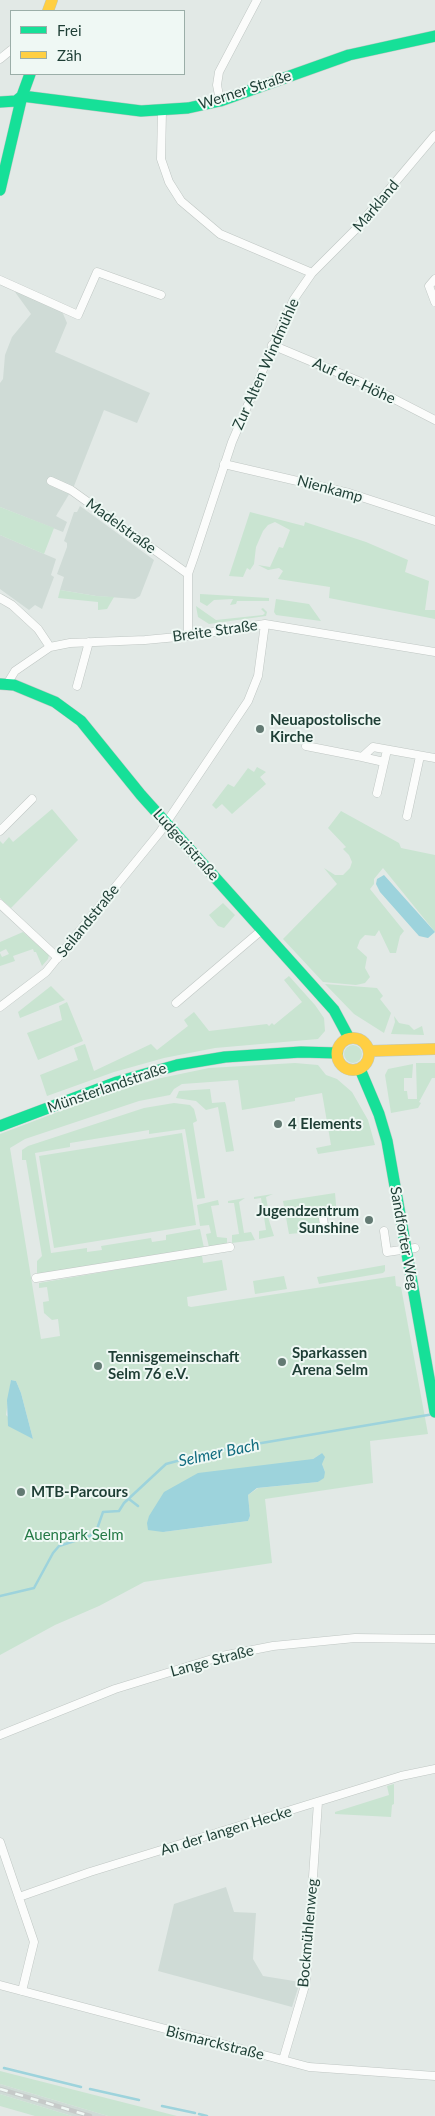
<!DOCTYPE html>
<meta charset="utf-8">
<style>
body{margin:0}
#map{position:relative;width:435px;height:2116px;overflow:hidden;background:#e2e9e6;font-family:Lato,sans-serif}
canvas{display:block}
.legend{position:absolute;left:10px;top:10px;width:175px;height:65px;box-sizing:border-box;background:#eff8f4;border:1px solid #9baea8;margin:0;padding:6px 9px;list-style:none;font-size:15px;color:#1e3e35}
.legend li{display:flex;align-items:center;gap:10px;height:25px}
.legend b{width:25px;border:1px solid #9baea8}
</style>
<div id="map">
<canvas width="435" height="2116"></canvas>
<ul class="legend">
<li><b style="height:6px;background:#16e098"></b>Frei</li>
<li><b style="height:6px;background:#ffcf43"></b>Zäh</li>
</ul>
</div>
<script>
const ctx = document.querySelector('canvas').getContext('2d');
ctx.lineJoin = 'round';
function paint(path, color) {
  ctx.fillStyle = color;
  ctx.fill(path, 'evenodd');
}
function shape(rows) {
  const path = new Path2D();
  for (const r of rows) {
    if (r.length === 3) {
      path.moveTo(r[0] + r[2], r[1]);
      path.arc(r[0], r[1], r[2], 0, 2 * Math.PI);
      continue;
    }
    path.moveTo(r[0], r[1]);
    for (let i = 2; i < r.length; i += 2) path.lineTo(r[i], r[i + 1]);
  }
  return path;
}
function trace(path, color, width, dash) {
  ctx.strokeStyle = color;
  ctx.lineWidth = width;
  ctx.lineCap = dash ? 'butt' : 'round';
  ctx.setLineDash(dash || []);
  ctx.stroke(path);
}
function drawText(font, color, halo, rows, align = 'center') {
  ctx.font = font + ' Lato,sans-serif';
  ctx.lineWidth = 4;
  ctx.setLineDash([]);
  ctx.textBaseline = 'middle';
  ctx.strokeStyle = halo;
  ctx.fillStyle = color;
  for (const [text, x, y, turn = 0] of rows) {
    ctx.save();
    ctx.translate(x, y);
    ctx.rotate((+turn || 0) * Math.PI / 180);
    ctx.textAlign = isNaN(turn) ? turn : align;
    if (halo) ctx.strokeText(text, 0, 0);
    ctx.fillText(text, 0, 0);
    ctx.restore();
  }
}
const built = shape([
 [17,291,61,309,67,323,55,352,150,393,137,423,104,410,74,486,56,516,67,522,63,532,0,507,0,383,3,379,5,355,12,337,31,314,15,292],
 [80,506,154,560,140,596,135,599,96,596,60,590,64,577,57,574,67,547,67,543,64,541,74,512,77,512],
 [0,535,56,559,51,575,54,577,42,609,35,605,29,610,0,589],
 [226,1887,234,1912,256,1913,253,1959,263,1976,300,1982,292,2007,158,1971,174,1904],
 [0,2084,108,2116,72,2116,0,2094]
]);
const green = shape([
 [0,507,54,528,44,554,0,535],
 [250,512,304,526,305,522,366,542,408,560,405,572,429,581,425,610,435,610,435,619,329,598,330,587,278,579,283,571,279,568,268,570,258,565,270,567,279,547,283,548,290,530,275,522,268,525,263,531,256,547,254,564,250,570,247,568,243,577,229,576],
 [60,590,96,596,114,597,107,609,98,610,98,602,58,598],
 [200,594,269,598,269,601,237,601,236,604,230,605,233,599,214,600,207,606,200,602],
 [276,599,309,604,321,621,276,615,274,612],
 [196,606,216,620,263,615,265,613,261,609,263,608,267,612,266,616,209,624,198,617],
 [257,767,266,772,260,777,266,784,232,814,222,804,216,809,212,805,228,784,234,787,248,768,254,772],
 [52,809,78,840,11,908,0,898,0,841,3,844,9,837,13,842],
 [341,811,399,843,401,848,435,855,435,932,383,868,374,879,374,884,370,889,404,931,400,936,396,953,390,953,379,930,375,936,365,935,360,940,357,948,367,957,365,968,370,977,365,983,356,985,323,982,283,939,337,884,324,868,335,875,343,875,350,868,352,862,349,855,343,849,346,847,328,828],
 [223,903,235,915,224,928,218,926,209,915],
 [23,932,49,955,48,959,42,966,36,952,34,952,33,949,13,956,15,961,0,966,0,953,2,957,9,954,6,949,0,952,0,942],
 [289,976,315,1005,324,1018,325,1031,318,1039,215,1048,164,1058,114,1072,47,1096,40,1075,78,1060,74,1048,85,1044,94,1071,151,1044,157,1050,188,1026,184,1020,194,1012,209,1031,267,1024,269,1026,272,1023,274,1025,302,1002,284,980],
 [325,984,377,988,383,996,380,999,391,1013,384,1033,354,1014],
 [51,986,65,1000,20,1018,18,1012],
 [67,1002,83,1041,38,1060,27,1033,62,1020,59,1006],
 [394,1016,399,1023,409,1025,414,1030,422,1026,424,1035,391,1034,395,1022],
 [353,1054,9],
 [295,1063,318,1065,326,1075,337,1079,352,1092,368,1120,375,1145,318,1154,316,1148,331,1145,322,1093,295,1098,295,1101,242,1110,238,1080,182,1084,174,1089,170,1095,139,1101,25,1139,10,1148,41,1339,60,1336,58,1319,52,1320,44,1313,43,1302,49,1301,47,1287,39,1288,39,1283,202,1255,203,1263,222,1260,227,1290,187,1297,188,1306,191,1307,395,1276,396,1286,401,1287,428,1434,370,1441,373,1483,265,1499,272,1563,144,1582,99,1606,55,1625,0,1655,0,1134,100,1096,161,1078,209,1068],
 [11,1380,16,1381,21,1393,33,1439,6,1415],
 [322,1453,322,1464,325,1472,318,1482,258,1488,248,1495,250,1516,248,1521,163,1532,313,1459],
 [416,1063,435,1063,435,1078,432,1078,419,1102,421,1103,418,1108,391,1113,385,1075,388,1069,413,1064,412,1078,404,1078,404,1091,407,1091,408,1099,417,1099],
 [210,1089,212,1103,225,1102,226,1105,234,1151,226,1152,218,1107,206,1110,196,1101,176,1098,179,1091],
 [174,1103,190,1105,194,1109,197,1121,193,1123,205,1198,197,1199,185,1129,149,1134,149,1130,70,1143,70,1147,35,1153,51,1253,87,1248,87,1252,102,1250,101,1246,151,1238,152,1242,166,1240,166,1235,200,1229,204,1248,37,1274,37,1261,42,1256,26,1160,22,1160,22,1150,28,1146,144,1108],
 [182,1133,196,1225,54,1248,39,1156],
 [335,1193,337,1216,319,1219,321,1231,289,1234,283,1201],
 [273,1194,266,1197,269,1214,267,1214,274,1236,259,1239,259,1231,266,1230,261,1198,254,1199,254,1197],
 [245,1198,239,1202,244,1233,251,1232,255,1240,232,1243,232,1235,239,1234,234,1203,228,1203,228,1201],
 [218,1200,219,1205,211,1206,217,1237,227,1238,227,1244,209,1247,206,1234,211,1233,209,1225,200,1226,197,1205],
 [385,1265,385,1271,383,1273,319,1284,317,1277],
 [284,1276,287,1289,255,1294,253,1281],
 [394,1784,394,1804,392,1805,391,1817,335,1814,335,1812,389,1795,387,1786],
 [0,2071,177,2116,108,2116,0,2084],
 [0,2094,72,2116,35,2116,0,2106]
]);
const water = shape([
 [384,875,435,932,428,938,419,936,380,892,376,884,377,879],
 [11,1380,16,1381,21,1393,33,1439,8,1426,7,1400],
 [322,1453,325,1457,322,1464,325,1472,324,1478,318,1482,257,1488,248,1495,250,1516,248,1521,163,1532,148,1530,147,1523,149,1516,164,1492,198,1473,313,1459]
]);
const stream = shape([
 [129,1499,138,1506],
 [0,1596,34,1588,53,1553,59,1546,90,1536,97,1529,103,1512,119,1511,124,1503,166,1464,214,1451,434,1414],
 [4,2068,81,2087],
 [90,2089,139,2100],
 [162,2106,195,2113],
 [199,2114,207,2116]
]);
const street = shape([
 [0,59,11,50],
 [220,101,217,85,219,72,257,0],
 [162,111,161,159,169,182,181,201,220,234,312,273],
 [435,279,429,286,435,302],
 [0,280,78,315,97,272,161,295],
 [272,345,363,383,435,420],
 [224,464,349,493,435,521],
 [51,481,71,490,188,574],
 [0,598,12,605,38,629,50,647],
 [188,636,188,574,194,557,232,442,282,325,294,299,312,273,355,230,435,135],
 [7,684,15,671,50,647,70,643,145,640,188,636,265,624,435,652],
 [77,686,89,642],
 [306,746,362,757,373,747,435,758],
 [362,757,384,762],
 [377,793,387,750],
 [407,816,420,756],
 [0,831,32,799],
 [0,904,58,958],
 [176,1003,263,929],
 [0,1007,46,972,160,832,248,701,258,676,265,624],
 [323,1218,324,1225],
 [384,1231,387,1252,415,1248],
 [36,1278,230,1247],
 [0,1735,115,1689,222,1656,273,1646,355,1638,435,1639],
 [0,1842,34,1942,22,1991],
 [19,1897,90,1872,401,1776,435,1769],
 [0,1985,309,2067,435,2076],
 [283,2060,306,1982,318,1802]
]);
const fast = shape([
 [22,96,141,111,188,108,220,101,349,55,435,36],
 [0,102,16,101,22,96],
 [0,190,22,96,30,74],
 [0,684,14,685,55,702,81,721,141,795,334,1010,349,1038],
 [360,1069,379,1114,387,1141,435,1412],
 [0,1126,117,1082,177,1065,225,1057,301,1052,337,1053]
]);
const slow = shape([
 [48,11,52,0],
 [353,1054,16],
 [370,1051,435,1049]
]);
const rail = shape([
 [0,2089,90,2116]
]);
const markers = [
 [260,729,5,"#637a73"],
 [278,1124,5,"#637a73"],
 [369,1220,5,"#637a73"],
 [282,1362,5,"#637a73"],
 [98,1366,5,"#637a73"],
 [21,1492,5,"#637a73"]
];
const streetNames = [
 ["Werner Straße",245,90,-18],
 ["Markland",376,206,-50],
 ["Zur Alten Windmühle",266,364,-66],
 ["Auf der Höhe",354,381,25],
 ["Nienkamp",330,489,15],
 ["Madelstraße",121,526,36],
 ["Breite Straße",215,631,-8],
 ["Ludgeristraße",186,845,48],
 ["Seilandstraße",88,921,-51],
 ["Münsterlandstraße",107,1088,-19],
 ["Sandforter Weg",404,1238,80],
 ["Lange Straße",212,1661,-15],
 ["An der langen Hecke",226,1831,-17],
 ["Bockmühlenweg",308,1933,-85],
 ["Bismarckstraße",215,2043,14]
];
const poiNames = [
 ["Neuapostolische",270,720],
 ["Kirche",270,737],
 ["4 Elements",288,1124],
 ["Jugendzentrum",359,1211,"right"],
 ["Sunshine",359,1228,"right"],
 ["Sparkassen",292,1353],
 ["Arena Selm",292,1370],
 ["Tennisgemeinschaft",108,1357],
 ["Selm 76 e.V.",108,1374],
 ["MTB-Parcours",31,1492]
];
const parkNames = [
 ["Auenpark Selm",74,1535]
];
const waterNames = [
 ["Selmer Bach",219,1453,-12]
];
paint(built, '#cfdbd6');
paint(green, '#c9e4d1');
paint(water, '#9dd3dc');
trace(stream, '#9dd3dc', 2.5);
trace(street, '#bfc6c3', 9);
trace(fast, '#bdc7c3', 12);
trace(slow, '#bdc7c3', 12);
trace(street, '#fbfcfb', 8);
trace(fast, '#16e098', 11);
trace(slow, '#ffcf43', 11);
trace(rail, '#c6cac9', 4.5);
trace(rail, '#eff8f4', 2.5, [8]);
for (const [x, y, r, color] of markers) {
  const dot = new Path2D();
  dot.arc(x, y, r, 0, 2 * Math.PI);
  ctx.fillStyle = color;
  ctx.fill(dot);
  trace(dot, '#eff8f4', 2);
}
drawText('15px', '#1e3e35', '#eff8f4', streetNames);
drawText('bold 15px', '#1e3e35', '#eff8f4', poiNames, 'left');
drawText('15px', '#247945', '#eff8f4', parkNames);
drawText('italic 16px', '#126d80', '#eff8f4', waterNames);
</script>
